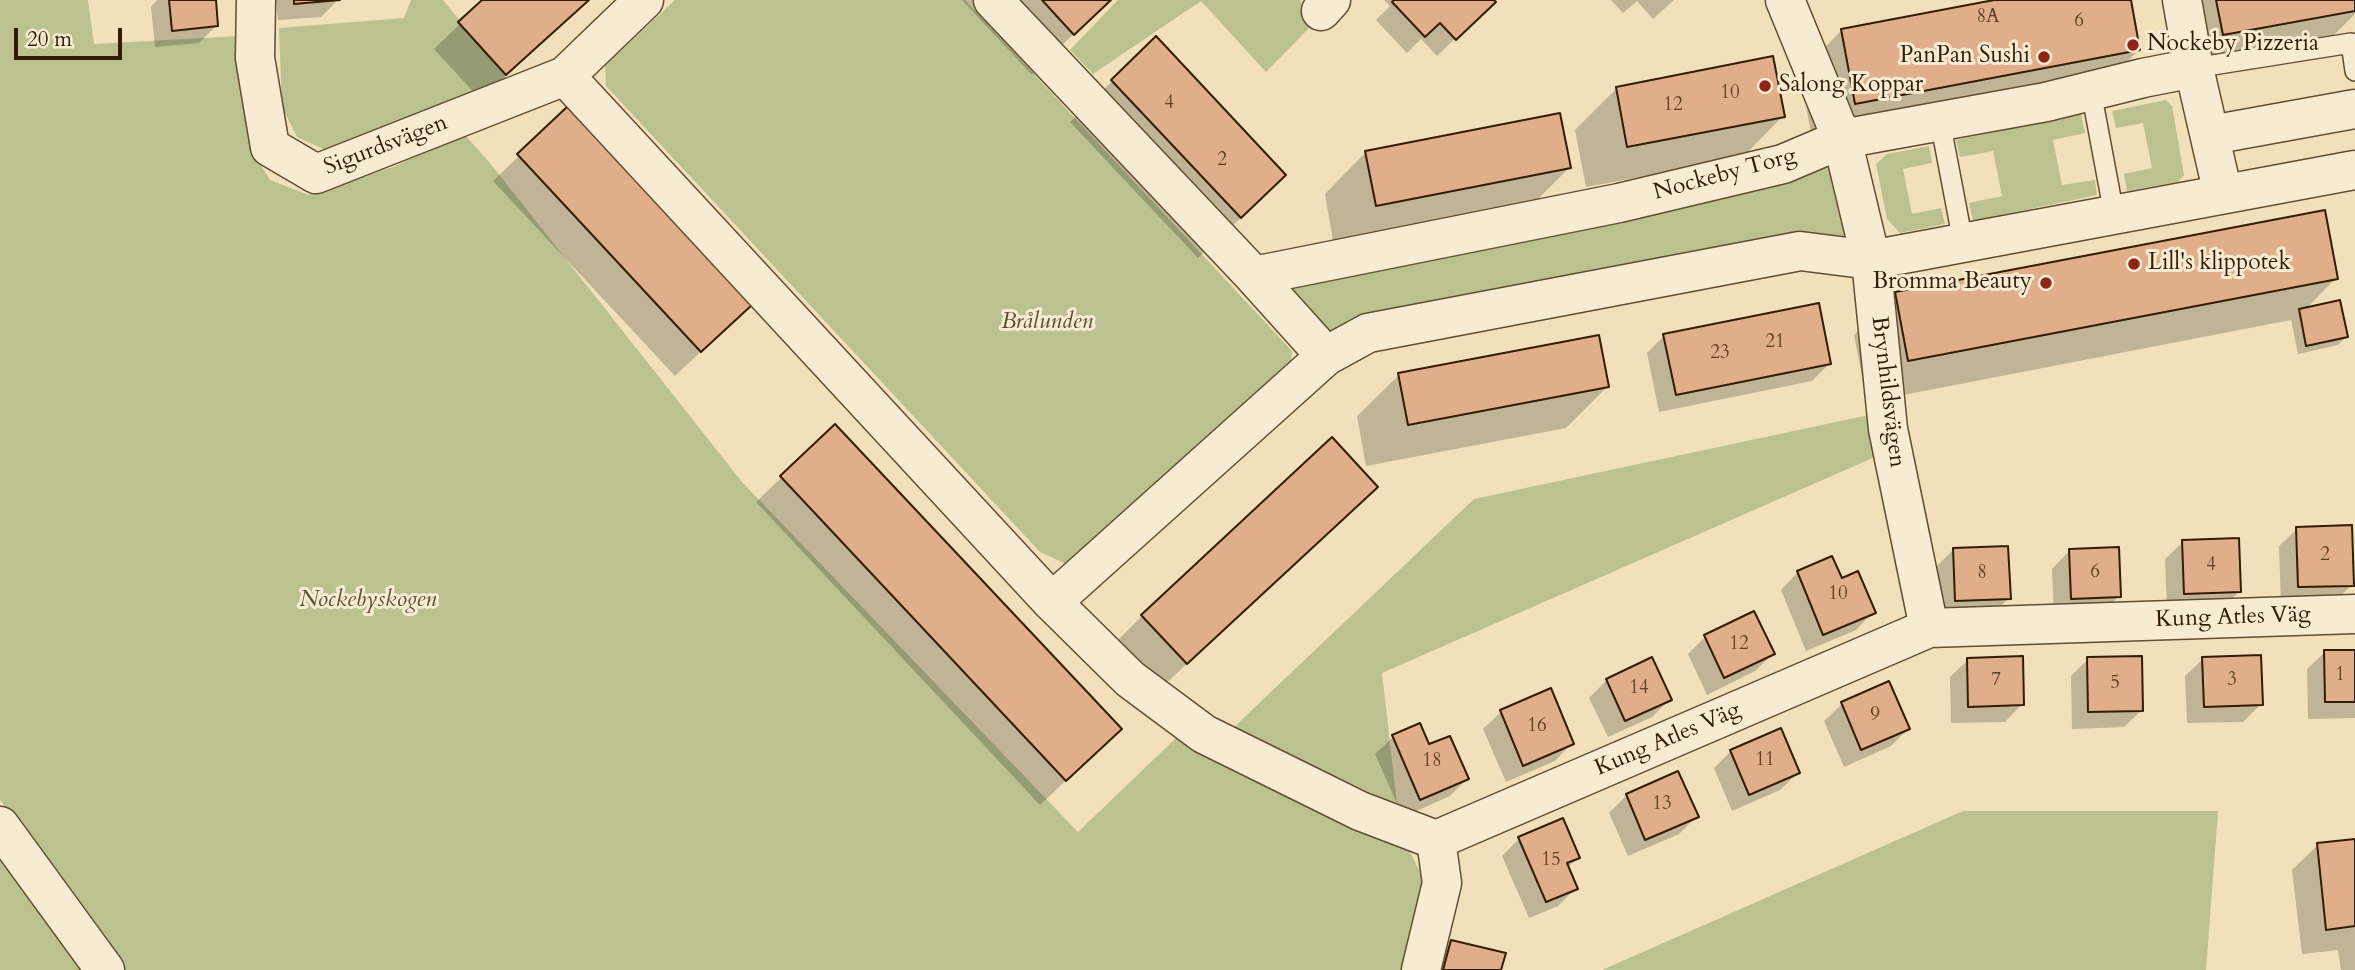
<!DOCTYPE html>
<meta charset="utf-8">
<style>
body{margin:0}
#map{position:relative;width:2355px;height:970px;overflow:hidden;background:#f2e0bb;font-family:Cardo,serif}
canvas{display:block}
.scale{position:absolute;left:14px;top:28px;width:108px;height:32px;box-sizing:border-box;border:4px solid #321c02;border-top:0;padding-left:9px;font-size:21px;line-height:24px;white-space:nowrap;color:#321c02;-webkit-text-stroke:5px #f7ebd3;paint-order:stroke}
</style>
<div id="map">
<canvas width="2355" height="970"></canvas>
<div class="scale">20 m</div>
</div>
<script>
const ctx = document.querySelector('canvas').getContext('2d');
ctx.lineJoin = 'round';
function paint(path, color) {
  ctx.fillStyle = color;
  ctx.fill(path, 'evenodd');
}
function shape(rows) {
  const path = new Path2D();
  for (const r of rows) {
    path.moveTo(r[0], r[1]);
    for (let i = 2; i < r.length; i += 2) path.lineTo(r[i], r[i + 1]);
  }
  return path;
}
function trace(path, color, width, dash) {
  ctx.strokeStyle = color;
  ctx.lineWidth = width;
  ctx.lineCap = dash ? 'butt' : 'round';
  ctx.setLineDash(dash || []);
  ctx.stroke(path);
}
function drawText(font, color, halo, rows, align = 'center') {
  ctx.font = font + ' Cardo,serif';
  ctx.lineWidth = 6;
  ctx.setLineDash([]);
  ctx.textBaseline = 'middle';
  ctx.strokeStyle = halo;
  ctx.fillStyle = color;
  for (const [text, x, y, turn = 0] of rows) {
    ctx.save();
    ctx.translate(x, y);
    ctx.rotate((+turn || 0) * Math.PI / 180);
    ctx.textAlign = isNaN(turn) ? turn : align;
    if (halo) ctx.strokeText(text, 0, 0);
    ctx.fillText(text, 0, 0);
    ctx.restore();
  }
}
const green = shape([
 [0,0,88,0,94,44,239,36,251,149,270,180,309,195,393,167,464,134,490,163,742,482,1078,832,1176,738,1408,848,1427,886,1406,970,124,970,0,800],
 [411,0,443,0,511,83,326,150,297,137,282,107,279,28,404,18],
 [675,0,965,0,1292,351,1290,373,1066,564,1040,552,606,86,605,66],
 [1118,0,1300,0,1312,25,1266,72,1201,1,1093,74,1070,50],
 [2166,100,2172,106,2184,175,2178,182,2127,191,2124,174,2152,168,2143,123,2116,128,2112,111],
 [2081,114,2085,133,2053,140,2062,185,2095,180,2097,195,1973,221,1969,203,2002,196,1993,151,1960,157,1956,140],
 [1842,139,1871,260,1800,251,1326,356,1254,276],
 [1929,146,1932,163,1903,169,1912,214,1941,208,1945,224,1900,233,1887,219,1876,164,1887,154],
 [1869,415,1875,457,1382,673,1397,805,1233,728,1474,499],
 [1963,811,2218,811,2206,970,1602,970],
 [0,860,80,970,0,970]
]);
const shadow = shape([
 [157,0,214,0,217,25,199,43,155,47,151,7],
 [276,0,338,0,321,17,278,20],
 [485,0,588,0,480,99,434,49],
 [962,0,1108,0,1032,75],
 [1384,0,1492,0,1493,2,1437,56,1421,39,1407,53,1376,20,1390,6],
 [1611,0,1674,0,1653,19,1637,1,1623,13],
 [2004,0,2129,0,2139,50,2097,91,1813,145,1800,72,1841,31],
 [2167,0,2355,0,2355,14,2318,51,2181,76],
 [1156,39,1243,216,1198,258,1070,122],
 [1617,88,1783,116,1742,158,1586,187,1575,130],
 [568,109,725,329,675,376,493,181],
 [1366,152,1569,168,1528,209,1334,246,1325,194],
 [2336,278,2306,309,2346,337,2338,345,2298,354,2291,320,1867,402,1854,335,1895,294],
 [1664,336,1829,364,1812,381,1659,412,1647,353],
 [1399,375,1607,387,1566,428,1366,466,1357,416],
 [835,426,1094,754,1040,805,756,502],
 [1350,512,1161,688,1117,641,1142,616],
 [2297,529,2352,585,2334,602,2281,604,2279,546],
 [2183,542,2239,592,2221,609,2167,611,2165,559],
 [1953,550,2009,598,1991,616,1938,618,1936,567],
 [2069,551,2119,596,2102,614,2054,616,2052,569],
 [1798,572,1841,580,1873,612,1856,630,1806,651,1781,590],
 [1705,637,1773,654,1755,671,1707,695,1688,654],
 [2355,651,2355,718,2308,719,2307,669,2325,652],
 [2088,659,2142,710,2124,727,2072,729,2071,676],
 [2203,659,2261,704,2243,722,2187,723,2185,676],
 [1968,660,2022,704,2005,722,1951,723,1950,677],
 [1607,680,1670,699,1652,717,1608,737,1589,698],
 [1888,684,1908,729,1891,746,1844,767,1824,721,1842,704],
 [1550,691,1572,743,1555,761,1506,782,1483,729,1501,712],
 [1393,737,1428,747,1467,779,1450,796,1403,817,1375,754],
 [1731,751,1798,773,1780,790,1732,811,1714,768],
 [1627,795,1697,816,1679,834,1628,856,1609,813],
 [1519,839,1578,858,1567,868,1576,888,1558,906,1529,918,1502,856],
 [2355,841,2355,970,2341,970,2338,950,2302,954,2292,870,2318,845],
 [1451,942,1500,970,1431,970,1434,959]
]);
const building = shape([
 [169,0,216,0,218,26,172,31,169,0],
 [294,0,340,0,294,4,294,0],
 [482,0,589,0,506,75,458,22,482,0],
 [1042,0,1111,0,1074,35,1042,0],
 [1394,0,1494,0,1496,2,1456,40,1440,23,1425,37,1392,2,1394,0],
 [1994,0,2131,0,2140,50,1855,104,1841,29,1994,0],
 [2216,0,2355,0,2355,11,2223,35,2216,0],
 [1156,36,1286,175,1241,218,1111,80,1156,36],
 [1773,56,1785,117,1627,147,1616,87,1773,56],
 [568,106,753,304,701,352,517,154,568,106],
 [1560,113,1571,168,1376,206,1365,151,1560,113],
 [2325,210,2338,279,1908,361,1895,292,2325,210],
 [2340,300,2348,337,2306,346,2299,309,2340,300],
 [1819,303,1831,364,1676,395,1663,334,1819,303],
 [1599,335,1609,387,1408,425,1398,373,1599,335],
 [835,424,1122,729,1066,781,780,476,835,424],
 [1332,437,1378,487,1187,664,1141,615,1332,437],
 [2352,525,2354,586,2298,587,2296,527,2352,525],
 [2239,538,2241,592,2184,594,2182,540,2239,538],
 [2008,546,2011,599,1955,601,1953,548,2008,546],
 [2119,547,2121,597,2071,599,2069,549,2119,547],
 [1832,556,1842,578,1858,571,1876,613,1823,635,1797,571,1832,556],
 [1754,611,1775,654,1724,678,1704,635,1754,611],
 [2324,650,2355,650,2355,702,2325,702,2324,650],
 [2261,655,2263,705,2204,707,2202,657,2261,655],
 [2023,656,2024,705,1968,707,1967,658,2023,656],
 [2142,656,2143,711,2088,712,2087,657,2142,656],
 [1652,657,1672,700,1625,721,1606,679,1652,657],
 [1889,681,1910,729,1861,750,1841,702,1889,681],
 [1551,688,1574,744,1523,766,1500,710,1551,688],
 [1420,723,1429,744,1450,736,1469,779,1420,800,1392,735,1420,723],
 [1781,728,1800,773,1749,795,1730,750,1781,728],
 [1678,771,1699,817,1645,840,1626,794,1678,771],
 [1563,818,1580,858,1567,863,1578,889,1546,902,1518,837,1563,818],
 [2355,839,2355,926,2326,930,2317,843,2355,839],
 [1451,940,1506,953,1501,970,1443,970,1451,940]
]);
const lane = shape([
 [2194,68,2351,43,2355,71],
 [2091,91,2114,214],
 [1940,121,1963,242]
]);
const street = shape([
 [256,0,255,58,270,147,316,174,565,76],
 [644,0,565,76,1052,602,1326,356,1368,333,1800,251,1871,260,2355,170],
 [993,0,1254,276,1326,356],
 [1785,0,1842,139,1871,260,1888,429,1929,628],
 [2182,0,2194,68,2223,194],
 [1321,11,1331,0],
 [2211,135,2355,109],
 [1254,276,1619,203,1783,164,1842,139,2046,102,2143,78,2194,68],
 [1052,602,1130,679,1204,734,1360,811,1436,840,1929,628,2355,614],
 [0,826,105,970],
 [1421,970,1442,883,1436,840]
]);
const markers = [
 [2133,45,7,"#8f2418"],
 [2044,57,7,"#8f2418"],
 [1765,86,7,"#8f2418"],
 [2134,264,7,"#8f2418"],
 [2046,283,7,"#8f2418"]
];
const numberNames = [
 ["8A",1988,18],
 ["6",2079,22],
 ["10",1730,94],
 ["4",1169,104],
 ["12",1673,106],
 ["2",1222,161],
 ["21",1775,343],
 ["23",1720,354],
 ["2",2325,556],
 ["4",2211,566],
 ["6",2095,573],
 ["8",1982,574],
 ["10",1838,595],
 ["12",1739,645],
 ["1",2340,676],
 ["7",1996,681],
 ["3",2232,681],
 ["5",2115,684],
 ["14",1639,689],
 ["9",1875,716],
 ["16",1537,727],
 ["11",1765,761],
 ["18",1432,762],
 ["13",1662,805],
 ["15",1551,861]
];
const poiNames = [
 ["Nockeby Pizzeria",2147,45],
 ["PanPan Sushi",2030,57,"right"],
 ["Salong Koppar",1779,86],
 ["Lill's klippotek",2148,264],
 ["Bromma Beauty",2032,283,"right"]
];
const streetNames = [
 ["Sigurdsvägen",386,146,-21],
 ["Nockeby Torg",1725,175,-15],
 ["Brynhildsvägen",1887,392,83],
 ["Kung Atles Väg",2233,618,-2],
 ["Kung Atles Väg",1668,740,-23]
];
const parkNames = [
 ["Brålunden",1047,323],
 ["Nockebyskogen",368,601]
];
paint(green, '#bbc290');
paint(shadow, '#0003');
paint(building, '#e0ae8a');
trace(building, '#321c02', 2);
trace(lane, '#624d30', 22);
trace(street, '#624d30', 41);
trace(lane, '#f7ebd3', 19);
trace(street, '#f7ebd3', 38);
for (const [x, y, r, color] of markers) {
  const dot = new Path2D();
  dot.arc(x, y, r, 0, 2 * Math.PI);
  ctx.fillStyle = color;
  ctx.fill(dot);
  trace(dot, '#f7ebd3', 2.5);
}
drawText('19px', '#5e4024', null, numberNames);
drawText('23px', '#321c02', '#f7ebd3', poiNames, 'left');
drawText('23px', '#321c02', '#f7ebd3', streetNames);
drawText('italic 23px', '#5b4e2d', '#f7ebd3', parkNames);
</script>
